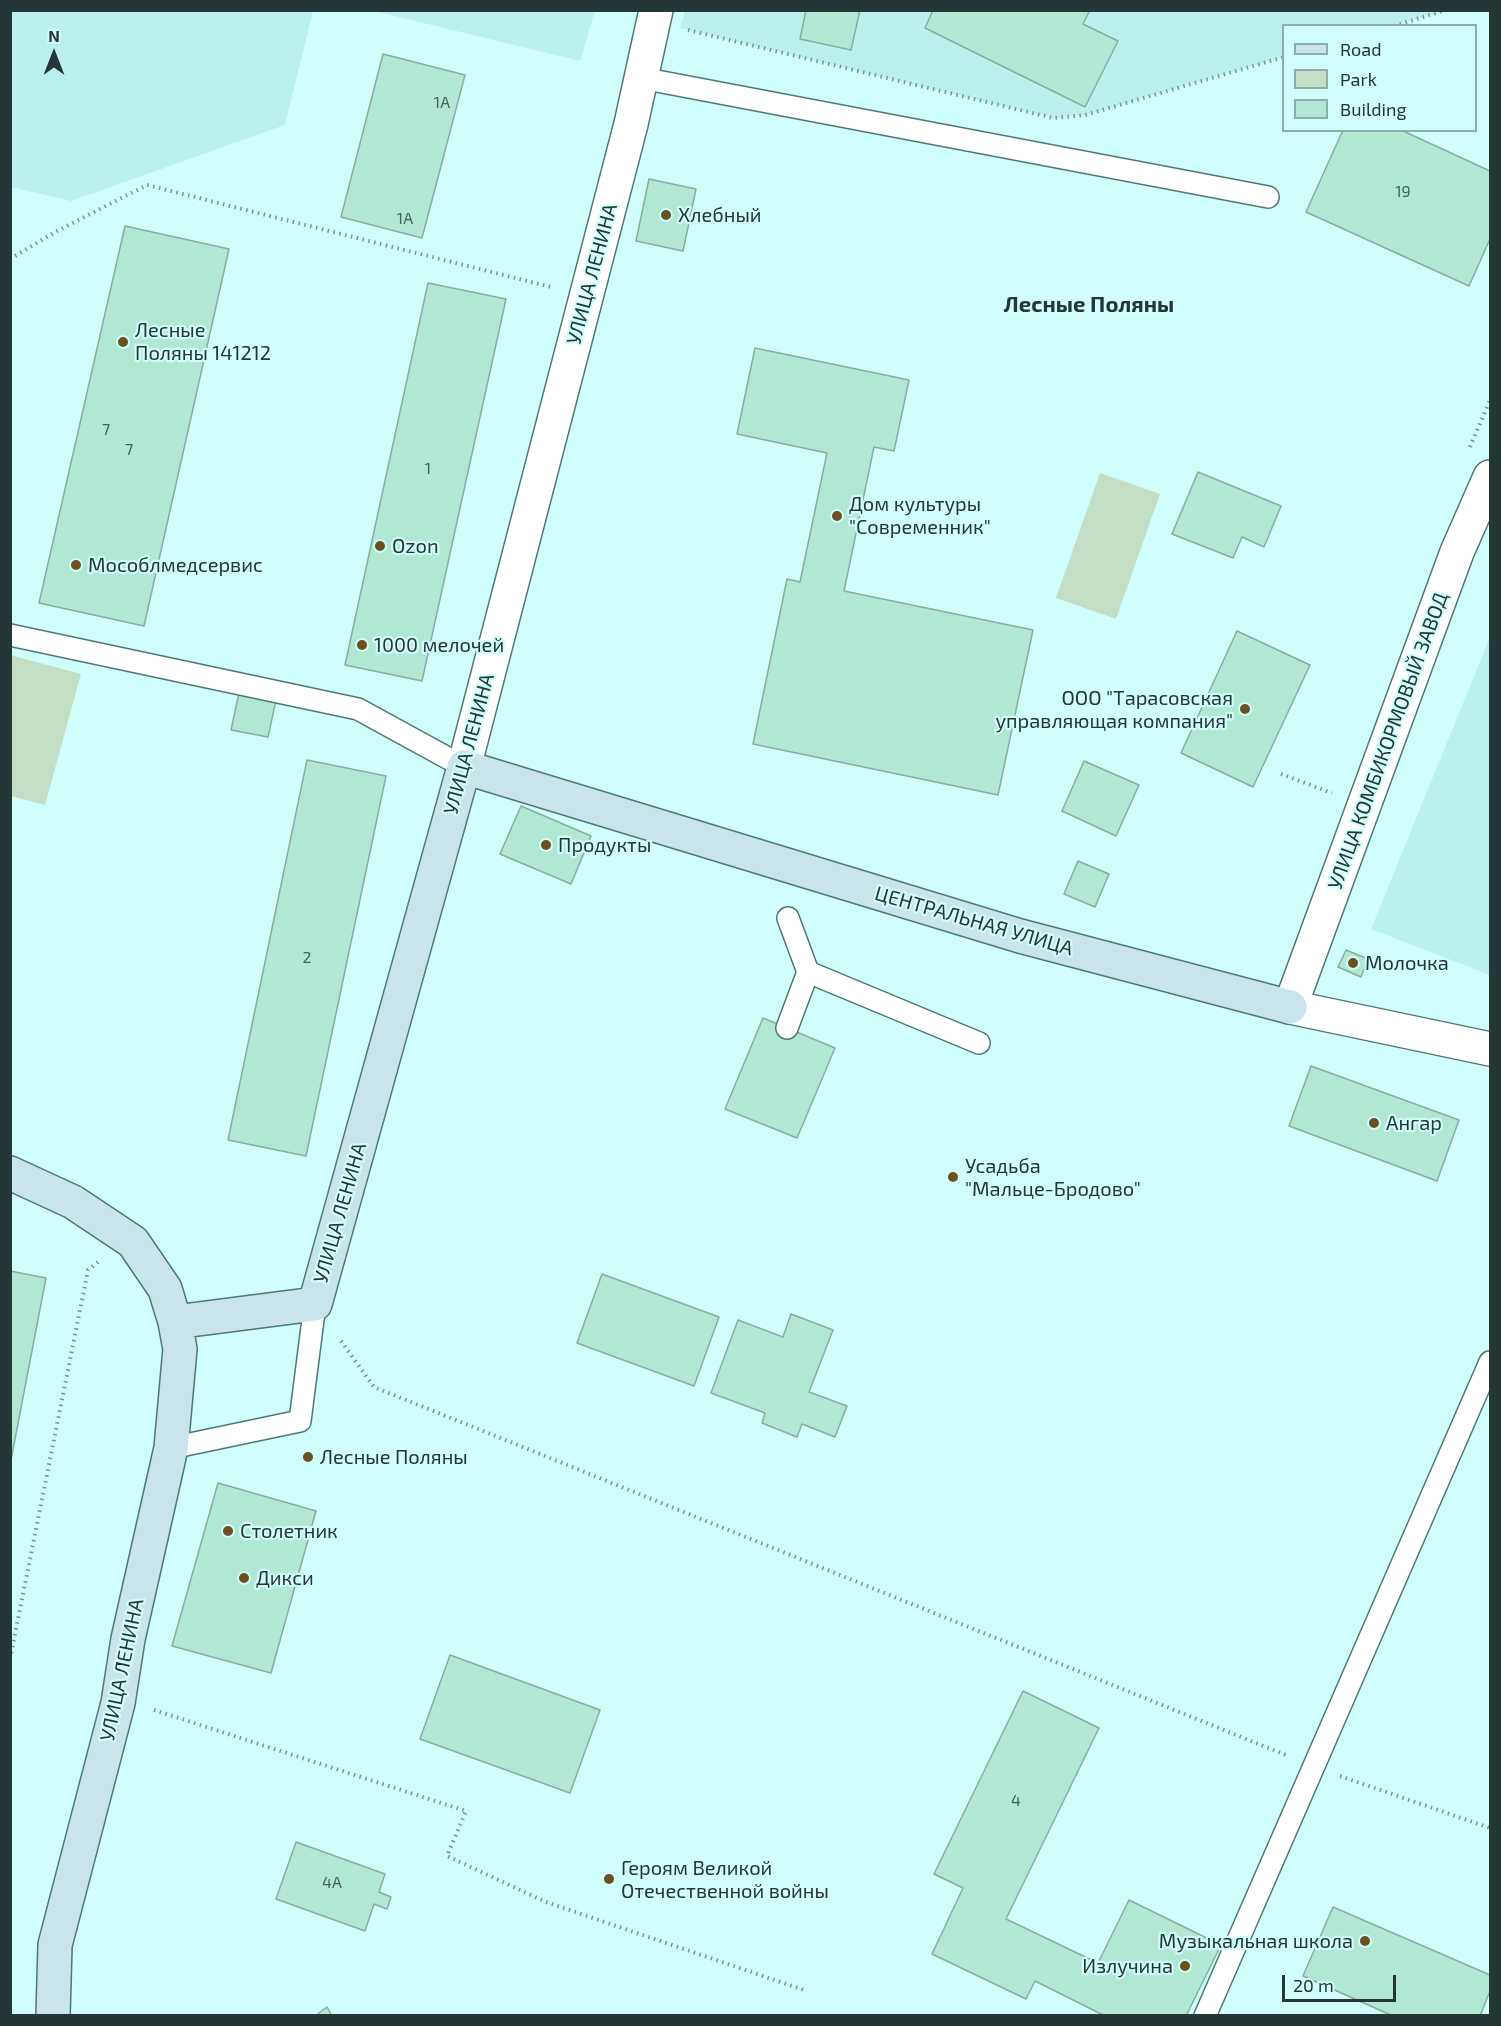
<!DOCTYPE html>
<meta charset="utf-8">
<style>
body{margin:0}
#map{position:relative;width:1501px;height:2026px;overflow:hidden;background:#d0fefb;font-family:"Exo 2",sans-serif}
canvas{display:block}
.frame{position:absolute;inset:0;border:12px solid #243635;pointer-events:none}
.legend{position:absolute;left:1282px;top:24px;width:195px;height:108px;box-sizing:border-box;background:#d0fefb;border:2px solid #8baeac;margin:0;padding:8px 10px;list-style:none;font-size:18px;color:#243635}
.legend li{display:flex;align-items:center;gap:12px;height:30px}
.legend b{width:30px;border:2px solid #8baeac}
.north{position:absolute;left:24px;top:24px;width:60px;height:60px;-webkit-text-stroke:4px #d0fefb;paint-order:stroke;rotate:0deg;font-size:16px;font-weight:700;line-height:24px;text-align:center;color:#243635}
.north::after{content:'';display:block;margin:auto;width:21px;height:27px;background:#243635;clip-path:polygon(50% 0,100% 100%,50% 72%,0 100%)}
.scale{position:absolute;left:1282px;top:1975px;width:114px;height:27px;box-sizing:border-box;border:3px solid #243635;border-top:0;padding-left:8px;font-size:18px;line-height:21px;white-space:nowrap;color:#243635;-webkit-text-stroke:4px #d0fefb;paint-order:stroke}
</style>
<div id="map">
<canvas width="1501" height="2026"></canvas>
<div class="frame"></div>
<ul class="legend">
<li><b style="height:8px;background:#c9e5eb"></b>Road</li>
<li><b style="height:16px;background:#c3dec5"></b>Park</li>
<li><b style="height:16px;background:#b0e8d3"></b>Building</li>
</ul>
<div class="north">N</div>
<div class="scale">20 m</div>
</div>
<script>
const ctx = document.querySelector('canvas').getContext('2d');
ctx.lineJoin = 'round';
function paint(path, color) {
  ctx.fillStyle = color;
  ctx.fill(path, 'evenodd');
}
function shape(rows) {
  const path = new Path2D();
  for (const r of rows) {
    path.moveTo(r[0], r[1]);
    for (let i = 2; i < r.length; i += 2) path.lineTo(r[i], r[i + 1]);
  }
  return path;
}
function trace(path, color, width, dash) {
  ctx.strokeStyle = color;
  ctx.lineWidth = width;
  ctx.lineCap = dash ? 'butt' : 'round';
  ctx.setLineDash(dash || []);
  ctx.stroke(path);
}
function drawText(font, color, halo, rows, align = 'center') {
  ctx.font = font + ' "Exo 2",sans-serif';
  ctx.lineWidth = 4.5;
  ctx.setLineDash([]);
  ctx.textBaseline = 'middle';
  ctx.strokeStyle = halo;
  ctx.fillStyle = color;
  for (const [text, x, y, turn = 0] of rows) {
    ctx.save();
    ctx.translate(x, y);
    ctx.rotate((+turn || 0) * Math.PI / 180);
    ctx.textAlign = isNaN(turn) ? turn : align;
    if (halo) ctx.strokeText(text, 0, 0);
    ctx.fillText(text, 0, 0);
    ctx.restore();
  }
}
const built = shape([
 [11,10,313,10,313,11,285,125,71,201,11,187],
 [685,10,1446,11,1394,25,1284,26,1283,57,1085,115,1053,118,680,28],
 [374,11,595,10,595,11,580,61],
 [1490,637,1490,975,1371,929]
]);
const green = shape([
 [1100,473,1160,494,1116,619,1056,598],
 [10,655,81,674,45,805,11,796]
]);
const building = shape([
 [806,10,860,10,851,50,800,39,806,10],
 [933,10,1090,10,1083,24,1118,41,1085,107,925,28,933,10],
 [383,54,465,75,422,238,341,217,383,54],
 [1343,130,1401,130,1490,171,1490,239,1469,286,1306,212,1343,130],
 [649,179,696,189,683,251,636,241,649,179],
 [125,226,229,249,144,626,39,603,125,226],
 [428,283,506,299,422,681,345,665,428,283],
 [755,348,909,380,894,451,874,447,844,591,1033,630,998,795,753,744,787,579,800,582,827,453,737,434,755,348],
 [1198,472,1281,506,1264,547,1242,537,1233,558,1172,534,1198,472],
 [1237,631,1310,665,1253,787,1181,753,1237,631],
 [239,693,276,700,268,737,231,730,239,693],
 [307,760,386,776,306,1156,228,1140,307,760],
 [1084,761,1139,785,1116,836,1062,811,1084,761],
 [521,806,591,836,571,884,500,854,521,806],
 [1078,861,1109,874,1095,907,1064,894,1078,861],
 [1346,950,1368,959,1361,977,1338,967,1346,950],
 [763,1018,835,1048,797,1138,725,1109,763,1018],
 [1311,1066,1459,1120,1437,1181,1289,1126,1311,1066],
 [10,1271,46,1278,10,1465,10,1271],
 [602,1274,719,1317,694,1386,577,1343,602,1274],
 [791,1314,833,1330,809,1392,847,1406,835,1437,802,1424,797,1437,762,1423,765,1413,711,1393,738,1320,783,1337,791,1314],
 [218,1483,316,1511,271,1673,172,1646,218,1483],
 [450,1655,600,1710,570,1793,420,1739,450,1655],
 [1023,1691,1099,1728,1006,1919,1098,1963,1129,1900,1221,1945,1186,2016,1105,2016,1035,1981,1026,1999,932,1954,963,1888,934,1874,1023,1691],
 [296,1842,385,1874,379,1892,391,1897,387,1909,374,1904,365,1931,276,1899,296,1842],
 [1333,1907,1490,1975,1490,1991,1480,2016,1393,2016,1303,1976,1333,1907],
 [327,2007,332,2016,315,2016,327,2007]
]);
const path = shape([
 [1394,26,1446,10],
 [688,30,1053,118,1085,115,1284,57],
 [10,259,57,231,147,185,551,287],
 [1470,447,1490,400],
 [1281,774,1332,793],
 [341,1341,374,1387,1286,1755],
 [10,1659,88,1270,98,1262],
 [154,1710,466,1811,447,1856,546,1902,804,1990],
 [1340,1776,1490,1828]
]);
const lane = shape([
 [641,78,1268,197],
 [10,635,358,709,464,767],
 [808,972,979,1043],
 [787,1028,808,972,788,918],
 [171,1448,300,1421,315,1304],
 [1205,2016,1490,1362]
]);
const street = shape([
 [1490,477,1457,552,1290,1007,1490,1049],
 [464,767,631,124,656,10]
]);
const secondary = shape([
 [10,1173,73,1202,133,1242,165,1289,175,1322,180,1349,171,1448,128,1639,118,1703,55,1945,53,2016],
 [175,1322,315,1304,464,767,1020,936,1290,1007]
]);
const markers = [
 [666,215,6,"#695122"],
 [123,342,6,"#695122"],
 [837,516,6,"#695122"],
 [380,546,6,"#695122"],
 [76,565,6,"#695122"],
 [362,645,6,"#695122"],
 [1245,709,6,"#695122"],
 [546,845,6,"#695122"],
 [1353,963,6,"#695122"],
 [1374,1123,6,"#695122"],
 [953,1177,6,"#695122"],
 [308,1457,6,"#695122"],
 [228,1531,6,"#695122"],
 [244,1578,6,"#695122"],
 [609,1879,6,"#695122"],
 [1365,1941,6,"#695122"],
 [1185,1966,6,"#695122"]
];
const numberNames = [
 ["1А",442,103],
 ["19",1403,192],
 ["1А",405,219],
 ["7",106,430],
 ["7",129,450],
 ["1",428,469],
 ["2",307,958],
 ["4",1016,1801],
 ["4А",332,1883]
];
const poiNames = [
 ["Хлебный",678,215],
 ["Лесные",135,330],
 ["Поляны 141212",135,353],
 ["Дом культуры",849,504],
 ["\"Современник\"",849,527],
 ["Ozon",392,546],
 ["Мособлмедсервис",88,565],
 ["1000 мелочей",374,645],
 ["ООО \"Тарасовская",1233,698,"right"],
 ["управляющая компания\"",1233,721,"right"],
 ["Продукты",558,845],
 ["Молочка",1365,963],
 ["Ангар",1386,1123],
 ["Усадьба",965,1166],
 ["\"Мальце-Бродово\"",965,1189],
 ["Лесные Поляны",320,1457],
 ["Столетник",240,1531],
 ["Дикси",256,1578],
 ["Героям Великой",621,1868],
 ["Отечественной войны",621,1891],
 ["Музыкальная школа",1353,1941,"right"],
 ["Излучина",1173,1966,"right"]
];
const streetNames = [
 ["УЛИЦА ЛЕНИНА",592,274,-75],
 ["УЛИЦА КОМБИКОРМОВЫЙ ЗАВОД",1388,741,-70],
 ["УЛИЦА ЛЕНИНА",469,744,-75],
 ["ЦЕНТРАЛЬНАЯ УЛИЦА",974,921,16],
 ["УЛИЦА ЛЕНИНА",340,1213,-74],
 ["УЛИЦА ЛЕНИНА",122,1670,-78]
];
const quarterNames = [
 ["Лесные Поляны",1089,305]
];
paint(built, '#baf1ed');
paint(green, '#c3dec5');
paint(building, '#b0e8d3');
trace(building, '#87ad9f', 1.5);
trace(lane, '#4e7876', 24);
trace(street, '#4e7876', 36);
trace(secondary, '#4e7876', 36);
trace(path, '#769694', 4, [1.5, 4.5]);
trace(lane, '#fff', 21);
trace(street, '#fff', 33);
trace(secondary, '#c9e5eb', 33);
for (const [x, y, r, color] of markers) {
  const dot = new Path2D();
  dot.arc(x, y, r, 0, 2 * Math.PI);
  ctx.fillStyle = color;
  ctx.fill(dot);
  trace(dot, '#d0fefb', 2);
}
drawText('16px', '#47625c', null, numberNames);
drawText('20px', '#243635', '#d0fefb', poiNames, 'left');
drawText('20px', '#243635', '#d0fefb', streetNames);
drawText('bold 22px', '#243635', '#d0fefb', quarterNames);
</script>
